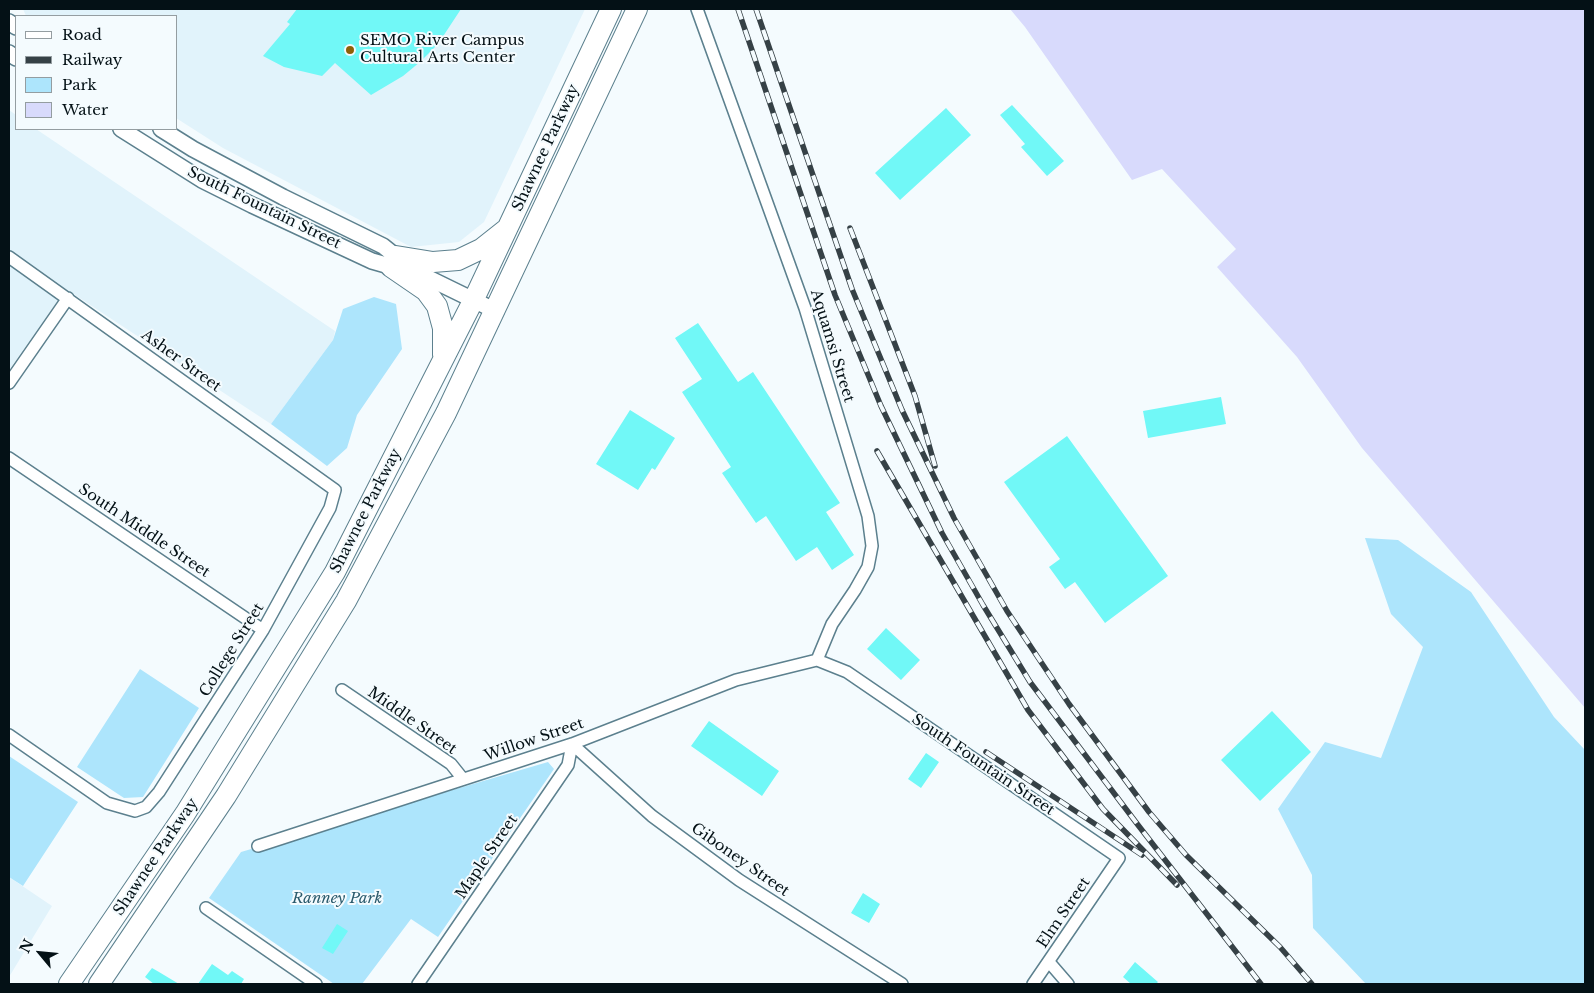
<!DOCTYPE html>
<style>
body{margin:0}
#map{position:relative;width:1594px;height:993px;overflow:hidden;background:#f4fbfe;font-family:"Libre Baskerville",serif}
canvas{display:block}
.frame{position:absolute;inset:0;border:10px solid #041116;pointer-events:none}
.legend{position:absolute;left:15px;top:15px;width:162px;height:115px;box-sizing:border-box;background:#f4fbfe;border:1px solid #949da1;margin:0;padding:6px 9px;list-style:none;font-size:15px;color:#041116}
.legend li{display:flex;align-items:center;gap:10px;height:25px}
.legend b{width:25px;border:1px solid #949da1}
.north{position:absolute;left:15px;top:928px;width:50px;height:50px;-webkit-text-stroke:4px #f4fbfe;paint-order:stroke;rotate:298deg;font-size:14px;font-weight:700;line-height:20px;text-align:center;color:#041116}
.north::after{content:'';display:block;margin:auto;width:18px;height:22px;background:#041116;clip-path:polygon(50% 0,100% 100%,50% 72%,0 100%)}
</style>
<div id="map">
<canvas width="1594" height="993"></canvas>
<div class="frame"></div>
<ul class="legend">
<li><b style="height:6px;background:#fff"></b>Road</li>
<li><b style="height:6px;background:#364146"></b>Railway</li>
<li><b style="height:14px;background:#ade5fc"></b>Park</li>
<li><b style="height:14px;background:#d8dafc"></b>Water</li>
</ul>
<div class="north">N</div>
</div>
<script>
const ctx = document.querySelector('canvas').getContext('2d');
ctx.lineJoin = 'round';
function paint(path, color) {
  ctx.fillStyle = color;
  ctx.fill(path, 'evenodd');
}
function shape(rows) {
  const path = new Path2D();
  for (const r of rows) {
    path.moveTo(r[0], r[1]);
    for (let i = 2; i < r.length; i += 2) path.lineTo(r[i], r[i + 1]);
  }
  return path;
}
function trace(path, color, width, dash) {
  ctx.strokeStyle = color;
  ctx.lineWidth = width;
  ctx.lineCap = dash ? 'butt' : 'round';
  ctx.setLineDash(dash || []);
  ctx.stroke(path);
}
function drawText(font, color, halo, rows, align = 'center') {
  ctx.font = font + ' "Libre Baskerville",serif';
  ctx.lineWidth = 4;
  ctx.setLineDash([]);
  ctx.textBaseline = 'middle';
  ctx.strokeStyle = halo;
  ctx.fillStyle = color;
  for (const [text, x, y, turn = 0] of rows) {
    ctx.save();
    ctx.translate(x, y);
    ctx.rotate((+turn || 0) * Math.PI / 180);
    ctx.textAlign = isNaN(turn) ? turn : align;
    if (halo) ctx.strokeText(text, 0, 0);
    ctx.fillText(text, 0, 0);
    ctx.restore();
  }
}
const built = shape([
 [23,9,585,9,484,222,459,242,411,247,223,148,176,118,176,16,26,16],
 [9,110,16,115,16,129,36,129,335,331,333,340,271,424,66,289,9,370],
 [9,877,52,906,9,977]
]);
const green = shape([
 [374,297,396,304,402,349,357,415,347,448,327,466,271,424,333,340,343,309],
 [1365,538,1398,540,1471,592,1554,717,1585,750,1585,984,1366,984,1313,928,1312,875,1278,809,1325,742,1381,758,1423,647,1391,614],
 [140,669,199,708,143,797,124,798,77,767],
 [9,756,78,802,23,886,9,877],
 [548,762,554,769,438,937,411,919,362,984,334,984,209,898,241,852]
]);
const water = shape([
 [1010,9,1585,9,1585,708,1362,448,1297,357,1217,267,1236,249,1162,169,1132,180,1025,27]
]);
const building = shape([
 [297,9,461,9,438,44,420,62,403,76,371,95,335,63,322,76,284,67,263,56,290,24,287,22],
 [1012,105,1064,161,1047,176,1021,147,1025,144,1000,115],
 [946,108,971,135,900,200,875,173],
 [698,323,738,382,753,372,840,503,826,512,854,555,832,570,817,547,796,561,766,516,756,523,722,473,731,467,682,392,702,379,675,338],
 [1221,397,1226,424,1148,438,1143,411],
 [630,410,675,438,655,470,652,468,638,490,596,464],
 [1067,436,1168,576,1105,623,1075,582,1065,589,1049,567,1060,559,1004,482],
 [886,628,920,660,901,680,867,649],
 [1272,711,1311,752,1260,801,1221,760],
 [709,721,779,771,762,796,691,746],
 [926,753,939,762,921,788,908,779],
 [863,893,880,904,869,923,851,913],
 [337,924,348,931,333,954,322,948],
 [1135,962,1158,982,1156,984,1131,984,1123,977],
 [212,964,228,975,232,971,244,979,241,984,198,984],
 [152,968,159,972,179,984,154,984,145,977]
]);
const street = shape([
 [697,9,805,308,868,516,872,546,868,567,855,590,832,624,817,660,847,672,1119,858,1033,984],
 [9,257,335,490,330,508,263,630,159,792,146,807,135,811,107,803,9,735],
 [9,383,68,298],
 [9,458,263,630],
 [342,690,451,764,463,779],
 [572,744,652,816,739,880,902,984],
 [258,846,572,744,736,680,817,660],
 [206,908,316,984],
 [1049,962,1068,984],
 [418,984,568,765,572,744]
]);
const secondary = shape([
 [9,22,16,27],
 [9,53,16,58],
 [121,129,202,180,252,205,372,261,400,269],
 [161,129,193,149,283,197,383,246,414,271,496,311]
]);
const highway = shape([
 [396,256,433,262,458,260,481,249,505,230],
 [391,267,426,291,437,306,443,328,443,355],
 [69,984,185,814,335,572,474,299,611,9],
 [99,984,226,796,346,601,446,413,637,9]
]);
const rail = shape([
 [738,9,835,295,881,406,942,533,983,605,1030,682,1138,825,1261,984],
 [756,9,852,289,902,410,954,518,1007,611,1069,704,1149,812,1186,855,1280,947,1312,984],
 [850,228,915,396,935,466],
 [877,451,1028,710,1103,809,1177,885],
 [986,752,1142,855]
]);
const markers = [
 [350,50,5,"#8e6007"]
];
const poiNames = [
 ["SEMO River Campus",360,41],
 ["Cultural Arts Center",360,58]
];
const streetNames = [
 ["Shawnee Parkway",546,148,-65],
 ["South Fountain Street",264,208,26],
 ["Aquamsi Street",832,346,73],
 ["Asher Street",181,361,36],
 ["Shawnee Parkway",366,511,-63],
 ["South Middle Street",144,531,34],
 ["College Street",232,650,-58],
 ["Middle Street",412,721,35],
 ["Willow Street",534,740,-19],
 ["South Fountain Street",983,765,34],
 ["Shawnee Parkway",156,857,-56],
 ["Maple Street",487,857,-56],
 ["Giboney Street",740,860,35],
 ["Elm Street",1064,913,-56]
];
const parkNames = [
 ["Ranney Park",337,899]
];
paint(built, '#e1f3fb');
paint(green, '#ade5fc');
paint(water, '#d8dafc');
paint(building, '#71f8f7');
trace(street, '#5c808e', 14);
trace(secondary, '#5c808e', 18);
trace(highway, '#5c808e', 22);
trace(street, '#fff', 11);
trace(secondary, '#fff', 15);
trace(highway, '#fff', 20);
trace(rail, '#364146', 5.5);
trace(rail, '#f4fbfe', 4, [11]);
for (const [x, y, r, color] of markers) {
  const dot = new Path2D();
  dot.arc(x, y, r, 0, 2 * Math.PI);
  ctx.fillStyle = color;
  ctx.fill(dot);
  trace(dot, '#f4fbfe', 2);
}
drawText('15px', '#041116', '#f4fbfe', poiNames, 'left');
drawText('15px', '#041116', '#f4fbfe', streetNames);
drawText('italic 15px', '#2b5b6d', '#f4fbfe', parkNames);
</script>
